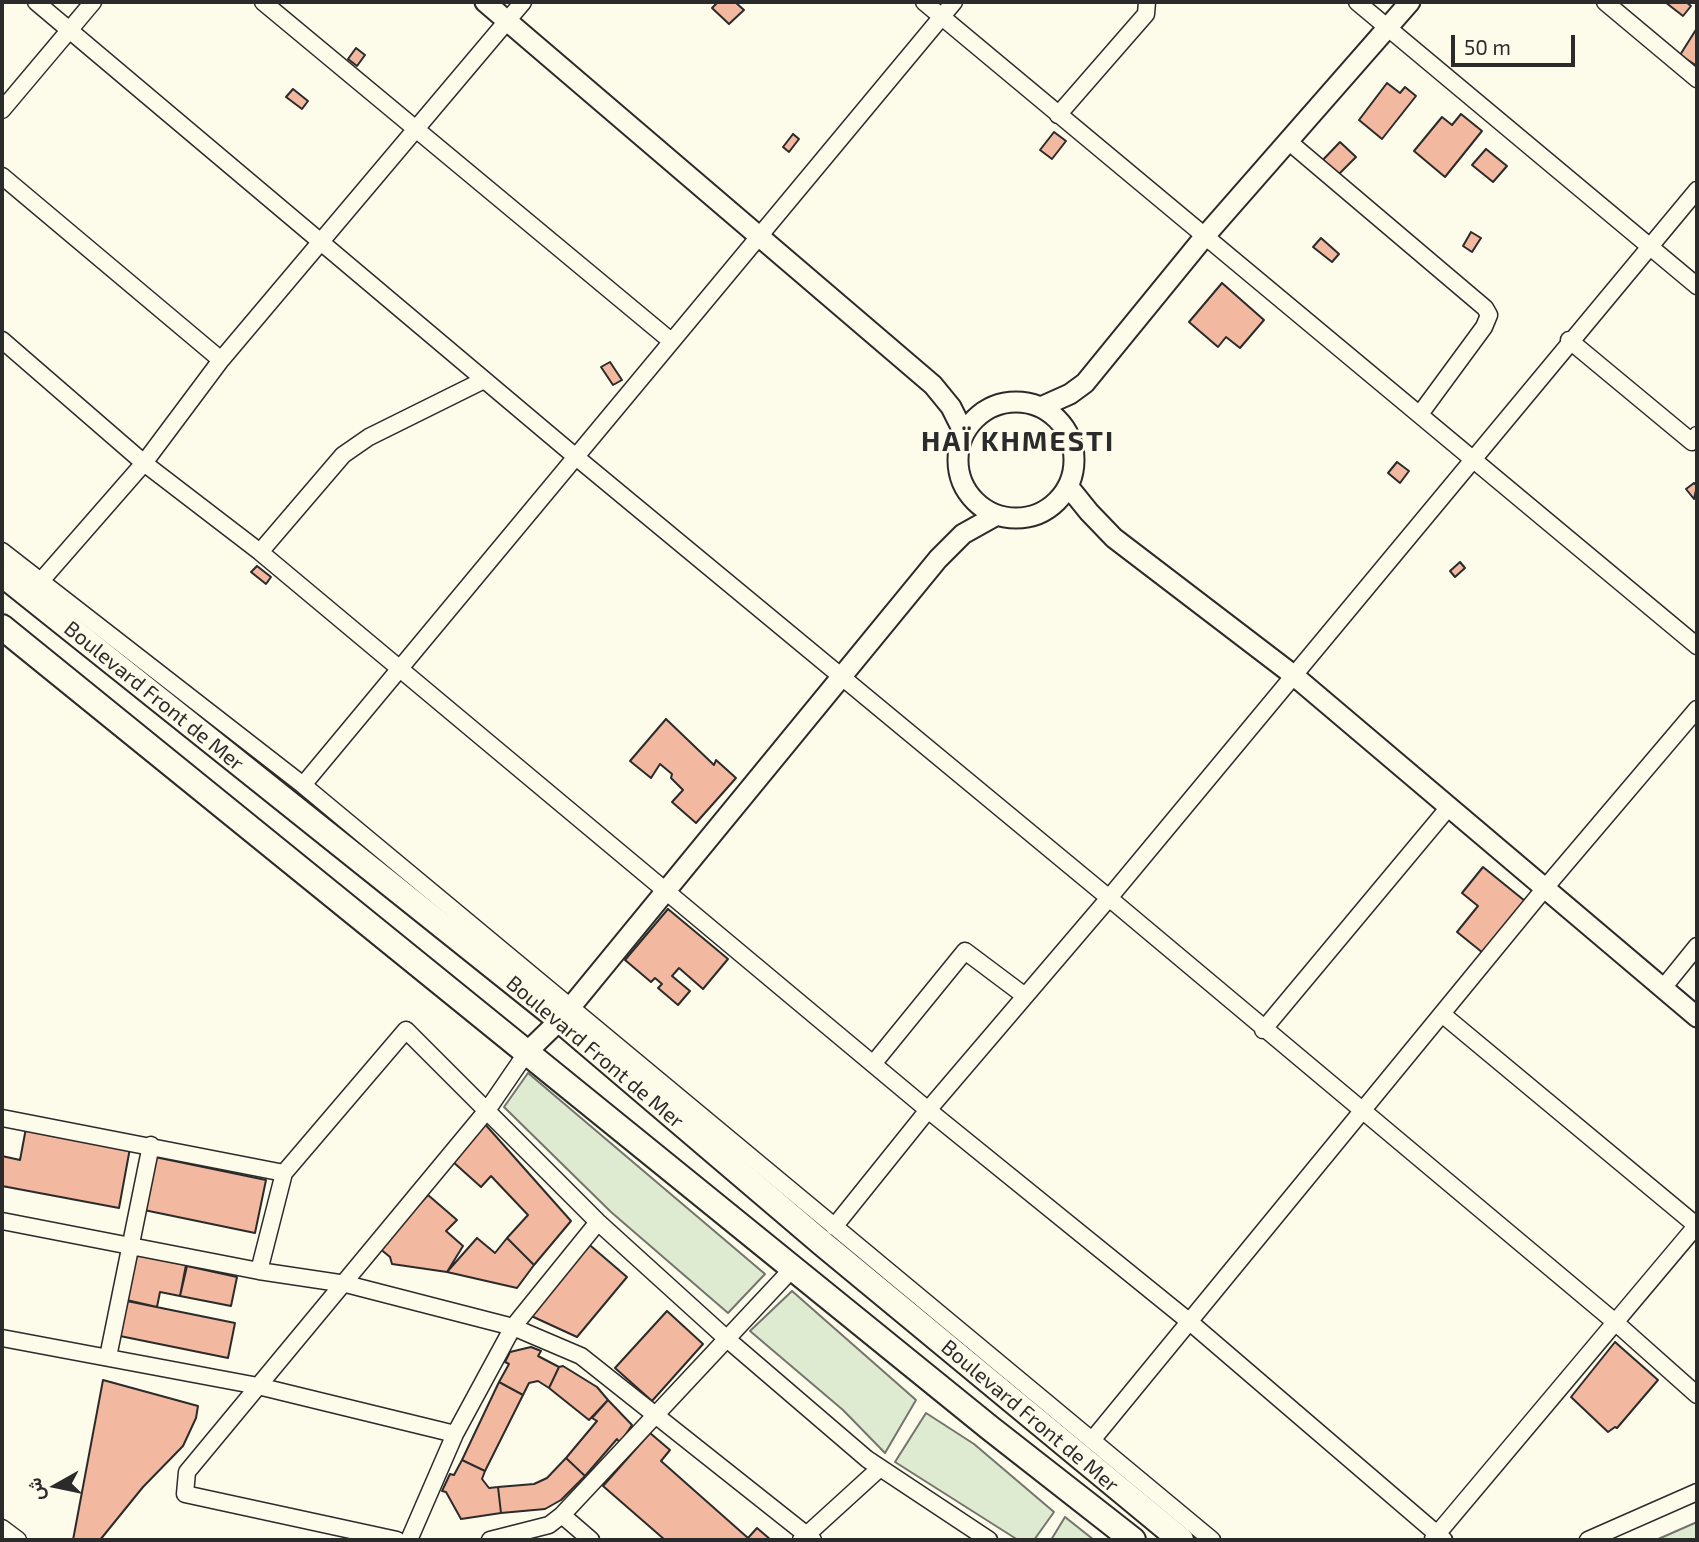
<!DOCTYPE html>
<meta charset="utf-8">
<style>
body{margin:0}
#map{position:relative;width:1699px;height:1542px;overflow:hidden;background:#fdfbea;font-family:"Exo 2",Vazirmatn,sans-serif}
canvas{display:block}
.frame{position:absolute;inset:0;border:4px solid #2b2b2b;pointer-events:none}
.north{position:absolute;left:21px;top:1451px;width:70px;height:70px;-webkit-text-stroke:5px #fdfbea;paint-order:stroke;rotate:261deg;font-size:19px;font-weight:700;line-height:28px;text-align:center;color:#2b2b2b}
.north::after{content:'';display:block;margin:auto;width:24px;height:32px;background:#2b2b2b;clip-path:polygon(50% 0,100% 100%,50% 72%,0 100%)}
.scale{position:absolute;left:1451px;top:35px;width:124px;height:32px;box-sizing:border-box;border:4px solid #2b2b2b;border-top:0;padding-left:9px;font-size:21px;line-height:24px;white-space:nowrap;color:#2b2b2b;-webkit-text-stroke:5px #fdfbea;paint-order:stroke}
</style>
<div id="map">
<canvas width="1699" height="1542"></canvas>
<div class="frame"></div>
<div class="north">ش</div>
<div class="scale">50 m</div>
</div>
<script>
const ctx = document.querySelector('canvas').getContext('2d');
ctx.lineJoin = 'round';
function paint(path, color) {
  ctx.fillStyle = color;
  ctx.fill(path, 'evenodd');
}
function shape(rows) {
  const path = new Path2D();
  for (const r of rows) {
    if (r.length === 3) {
      path.moveTo(r[0] + r[2], r[1]);
      path.arc(r[0], r[1], r[2], 0, 2 * Math.PI);
      continue;
    }
    path.moveTo(r[0], r[1]);
    for (let i = 2; i < r.length; i += 2) path.lineTo(r[i], r[i + 1]);
  }
  return path;
}
function trace(path, color, width, dash) {
  ctx.strokeStyle = color;
  ctx.lineWidth = width;
  ctx.lineCap = dash ? 'butt' : 'round';
  ctx.setLineDash(dash || []);
  ctx.stroke(path);
}
function drawText(font, color, halo, rows, align = 'center') {
  ctx.font = font + ' "Exo 2",sans-serif';
  ctx.lineWidth = 5;
  ctx.setLineDash([]);
  ctx.textBaseline = 'middle';
  ctx.strokeStyle = halo;
  ctx.fillStyle = color;
  for (const [text, x, y, turn = 0] of rows) {
    ctx.save();
    ctx.translate(x, y);
    ctx.rotate((+turn || 0) * Math.PI / 180);
    ctx.textAlign = isNaN(turn) ? turn : align;
    if (halo) ctx.strokeText(text, 0, 0);
    ctx.fillText(text, 0, 0);
    ctx.restore();
  }
}
const green = shape([
 [528,1073,765,1274,728,1313,611,1212,504,1107,528,1073],
 [792,1291,916,1400,885,1453,843,1410,750,1331,792,1291],
 [926,1413,974,1444,1054,1512,1034,1540,1018,1540,895,1462,926,1413],
 [1065,1517,1094,1540,1051,1540,1065,1517],
 [1697,1522,1697,1540,1656,1540,1697,1522]
]);
const building = shape([
 [718,2,735,2,744,10,729,24,712,8,718,2],
 [1665,2,1686,2,1691,6,1683,16,1665,2],
 [1697,28,1697,66,1680,55,1697,28],
 [356,48,365,55,357,66,348,59,356,48],
 [1387,83,1400,93,1405,87,1416,96,1382,139,1359,120,1387,83],
 [293,89,308,101,302,109,286,97,293,89],
 [1461,114,1482,131,1445,177,1414,151,1442,117,1452,125,1461,114],
 [1054,132,1066,141,1052,159,1040,150,1054,132],
 [793,134,799,139,789,152,783,147,793,134],
 [1340,142,1356,157,1333,180,1318,165,1340,142],
 [1486,149,1507,166,1493,182,1472,165,1486,149],
 [1471,232,1481,238,1472,252,1463,246,1471,232],
 [1321,238,1339,254,1332,262,1313,247,1321,238],
 [1222,283,1264,320,1240,348,1226,337,1218,347,1189,322,1222,283],
 [610,362,622,380,613,385,601,367,610,362],
 [1397,462,1409,471,1400,483,1388,473,1397,462],
 [1694,483,1697,486,1694,499,1686,489,1694,483],
 [1460,562,1465,568,1455,577,1450,571,1460,562],
 [257,566,271,577,266,584,251,572,257,566],
 [666,719,714,765,716,760,736,778,696,823,672,802,683,790,671,778,672,774,660,764,651,778,630,761,666,719],
 [1483,867,1525,901,1483,953,1457,932,1478,906,1462,893,1483,867],
 [668,909,728,959,703,989,679,968,672,976,690,991,678,1005,658,988,662,984,655,978,651,982,625,960,668,909],
 [484,1123,571,1221,534,1265,507,1238,528,1215,491,1176,481,1187,452,1161,484,1123],
 [26,1128,130,1148,119,1208,2,1186,2,1156,20,1160,26,1128],
 [155,1157,266,1180,255,1233,144,1210,155,1157],
 [428,1195,457,1220,446,1231,463,1246,447,1272,392,1264,390,1257,379,1248,428,1195],
 [477,1238,495,1253,507,1238,534,1265,517,1288,447,1272,477,1238],
 [585,1241,627,1277,577,1337,527,1314,585,1241],
 [132,1254,186,1265,180,1296,160,1292,157,1307,122,1299,132,1254],
 [187,1266,237,1277,231,1306,180,1296,187,1266],
 [122,1300,235,1323,228,1358,115,1335,122,1300],
 [667,1311,703,1344,652,1401,615,1368,667,1311],
 [1615,1342,1658,1380,1617,1428,1615,1427,1608,1432,1571,1397,1615,1342],
 [531,1347,541,1351,538,1356,559,1367,549,1388,538,1381,529,1383,523,1395,499,1382,509,1364,505,1362,510,1352,531,1347],
 [563,1366,597,1387,608,1400,589,1420,549,1388,559,1367,563,1366],
 [103,1380,198,1406,196,1418,183,1446,143,1487,100,1540,73,1540,103,1380],
 [499,1382,523,1395,485,1471,462,1460,499,1382],
 [608,1400,632,1425,620,1443,617,1439,585,1476,566,1458,597,1421,592,1418,608,1400],
 [650,1433,670,1450,661,1461,748,1538,757,1528,771,1540,665,1540,603,1486,650,1433],
 [566,1458,585,1476,561,1500,545,1509,501,1513,498,1487,534,1484,547,1478,566,1458],
 [462,1460,485,1471,482,1479,489,1488,498,1487,501,1513,461,1519,446,1492,442,1491,450,1474,454,1475,462,1460]
]);
const minor = shape([
 [36,2,576,457,1109,898,1615,1322,1697,1395],
 [263,2,671,341],
 [924,2,1697,646],
 [1357,2,1697,286],
 [1605,2,1697,79],
 [2,110,93,2],
 [1058,115,1146,14,1147,2],
 [1288,141,1485,308,1489,315,1484,327,1420,414],
 [2,176,221,360],
 [2,340,144,463,260,552,928,1110,1191,1323,1444,1540],
 [1569,340,1692,442,1697,435],
 [2,551,303,785,1212,1540],
 [260,552,343,455,369,437,484,380],
 [40,582,144,463,221,360,523,2],
 [303,785,954,2],
 [1663,988,1697,946],
 [1442,1014,1697,1226],
 [1263,1030,1449,807],
 [873,1064,965,951,1025,996],
 [2,1118,284,1173,406,1030,598,1222,727,1339,867,1459,989,1540],
 [2,1221,259,1271,346,1284,513,1327,581,1356,813,1540],
 [834,1227,928,1110,1109,898,1697,190],
 [259,1271,284,1173],
 [2,1338,258,1386,455,1434],
 [108,1357,151,1145],
 [1093,1439,1545,888,1697,709],
 [562,1515,591,1540],
 [2,1528,18,1540],
 [1433,1539,1697,1225],
 [397,1540,185,1494,187,1472,488,1109,527,1052],
 [409,1540,455,1434,513,1327,598,1222],
 [490,1540,549,1525,562,1515,793,1268],
 [801,1540,880,1468],
 [1588,1540,1697,1492]
]);
const tertiary = shape([
 [485,2,933,385,951,407,964,433],
 [1016,460,58],
 [1041,407,1070,394,1085,383,1205,236,1410,2],
 [1068,486,1089,512,1114,538,1292,674,1697,1017],
 [527,1052,560,1020,938,559,963,534,997,515]
]);
const primary = shape([
 [2,574,560,1020,823,1244,1181,1540],
 [2,627,990,1428,1133,1540]
]);
const streetNames = [
 ["Boulevard Front de Mer",154,696,39],
 ["Boulevard Front de Mer",595,1052,40],
 ["Boulevard Front de Mer",1030,1416,40]
];
const districtNames = [
 ["HAÏ KHMESTI",1018,442]
];
paint(green, '#deebd1');
trace(green, '#74746e', 2);
paint(building, '#f2b8a0');
trace(building, '#2b2b2b', 2);
trace(minor, '#2b2b2b', 19);
trace(tertiary, '#2b2b2b', 23);
trace(primary, '#2b2b2b', 28);
trace(minor, '#fdfbea', 16);
trace(tertiary, '#fdfbea', 19);
trace(primary, '#fdfbea', 24);
drawText('21px', '#2b2b2b', '#fdfbea', streetNames);
ctx.letterSpacing = '2px';
drawText('bold 28px', '#2b2b2b', '#fdfbea', districtNames);
ctx.letterSpacing = '0px';
</script>
